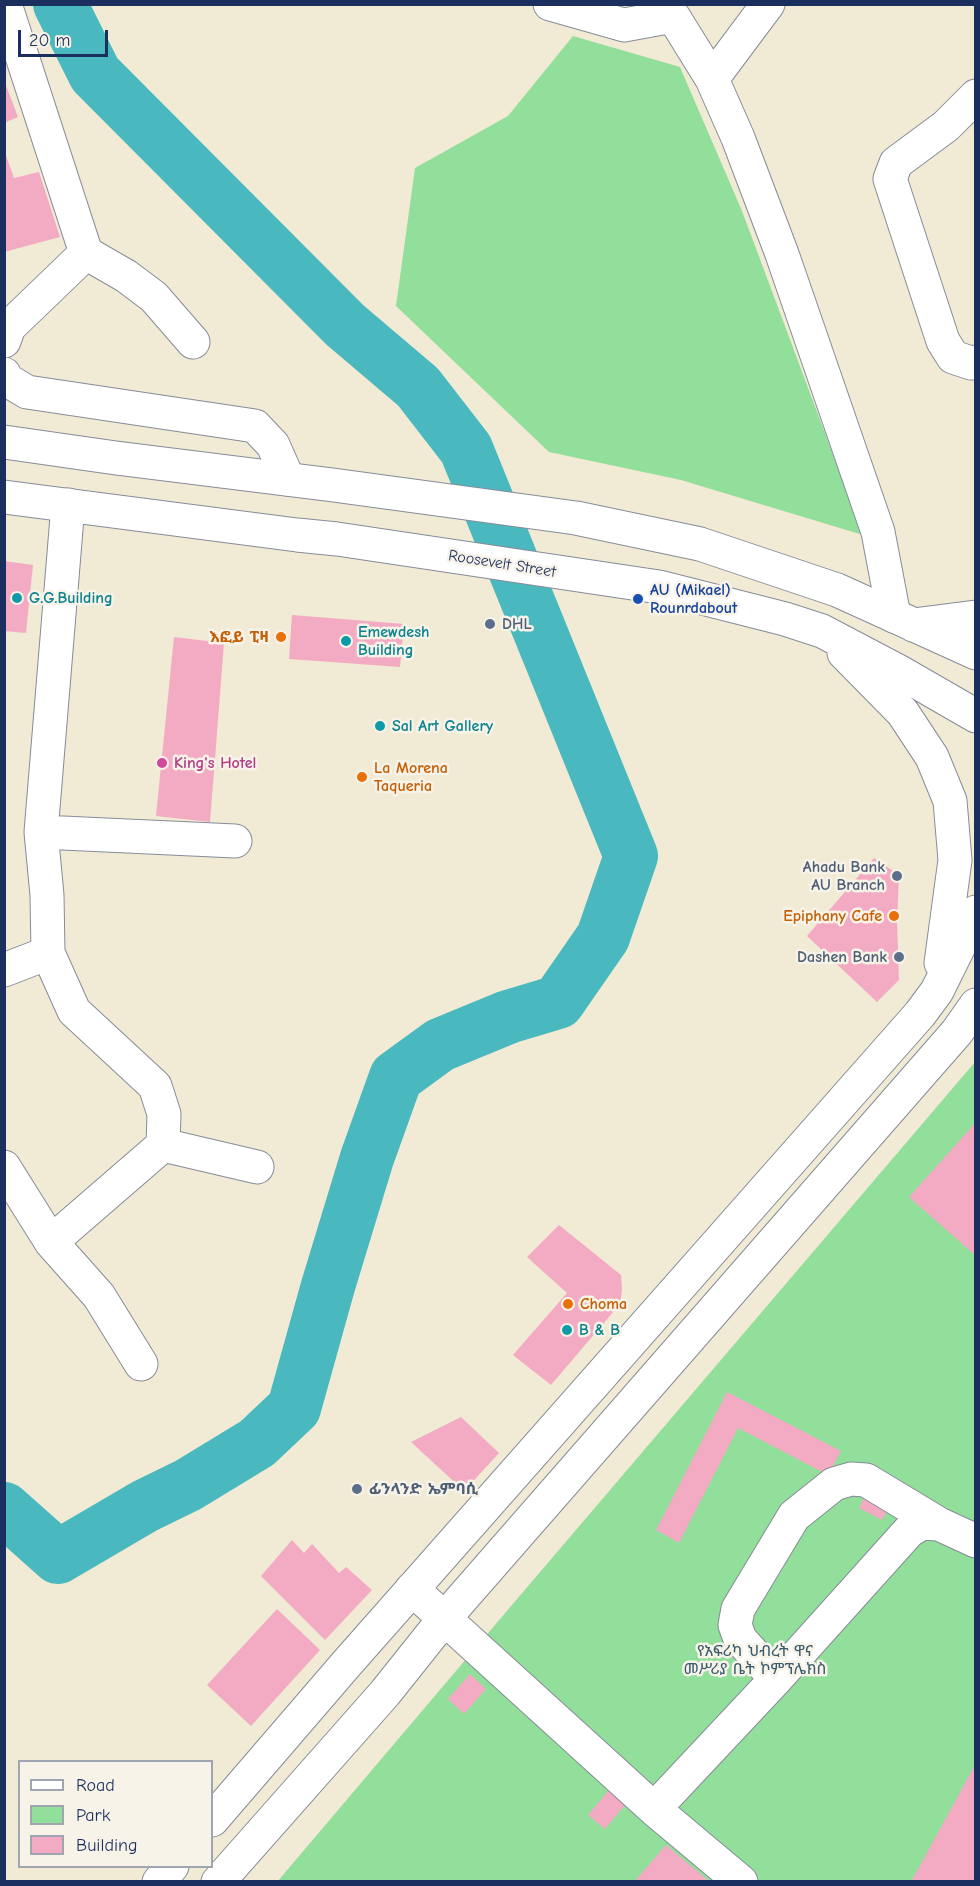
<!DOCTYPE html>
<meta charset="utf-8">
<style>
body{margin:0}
#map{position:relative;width:980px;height:1886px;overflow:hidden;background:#f1ead4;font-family:"Comic Neue",sans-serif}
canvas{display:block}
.frame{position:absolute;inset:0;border:6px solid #1b2f5e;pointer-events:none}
.legend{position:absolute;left:18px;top:1760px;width:195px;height:108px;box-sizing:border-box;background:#f7f3e8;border:2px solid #9fa5b1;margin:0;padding:8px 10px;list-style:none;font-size:18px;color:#1b2f5e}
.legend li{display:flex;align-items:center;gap:12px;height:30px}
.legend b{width:30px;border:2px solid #9fa5b1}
.scale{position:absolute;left:18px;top:30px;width:90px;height:27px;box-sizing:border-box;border:3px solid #1b2f5e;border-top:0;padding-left:8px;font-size:18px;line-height:21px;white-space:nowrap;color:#1b2f5e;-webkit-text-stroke:4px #f7f3e8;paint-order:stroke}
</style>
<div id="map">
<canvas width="980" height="1886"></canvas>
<div class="frame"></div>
<ul class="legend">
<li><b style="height:8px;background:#fff"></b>Road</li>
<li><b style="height:16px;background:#92de9b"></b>Park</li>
<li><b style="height:16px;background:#f2abc3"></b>Building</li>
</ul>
<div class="scale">20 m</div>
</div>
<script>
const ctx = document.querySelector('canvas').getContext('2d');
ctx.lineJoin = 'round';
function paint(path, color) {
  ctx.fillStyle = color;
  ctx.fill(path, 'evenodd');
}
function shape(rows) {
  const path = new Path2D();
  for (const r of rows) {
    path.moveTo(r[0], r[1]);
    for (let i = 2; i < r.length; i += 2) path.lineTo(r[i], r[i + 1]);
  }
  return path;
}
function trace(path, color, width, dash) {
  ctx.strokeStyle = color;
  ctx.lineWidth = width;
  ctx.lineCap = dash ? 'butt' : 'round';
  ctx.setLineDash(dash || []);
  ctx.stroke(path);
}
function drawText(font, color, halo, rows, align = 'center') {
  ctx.font = font + ' "Comic Neue","Noto Sans Ethiopic",sans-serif';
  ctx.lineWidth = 5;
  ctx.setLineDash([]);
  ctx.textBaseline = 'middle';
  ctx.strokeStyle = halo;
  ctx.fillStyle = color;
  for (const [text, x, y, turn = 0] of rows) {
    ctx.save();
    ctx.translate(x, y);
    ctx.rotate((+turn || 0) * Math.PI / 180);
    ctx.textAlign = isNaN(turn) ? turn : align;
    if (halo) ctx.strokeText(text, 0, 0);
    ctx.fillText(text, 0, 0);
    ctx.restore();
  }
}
const green = shape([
 [573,36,680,67,742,211,863,535,681,480,549,452,396,306,415,168,508,116],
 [975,1062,975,1881,277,1882,506,1612]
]);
const river = shape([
 [4,1509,58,1557,145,1506,188,1485,257,1443,294,1408,328,1286,367,1158,396,1077,440,1045,508,1017,558,1002,603,937,631,856,466,449,418,387,345,325,95,74,60,4]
]);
const building = shape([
 [4,80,18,117,4,123],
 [4,150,14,178,39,172,60,237,4,252],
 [4,561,33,565,26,633,4,631],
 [292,615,404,624,400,667,289,659],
 [174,637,224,643,210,822,156,816],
 [874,858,899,875,897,922,899,980,877,1002,807,936],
 [976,1122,976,1256,909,1197],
 [559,1225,621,1275,622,1290,620,1304,551,1385,513,1355,567,1293,527,1257],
 [727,1392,841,1451,828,1475,738,1428,679,1543,656,1530],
 [461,1417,499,1453,464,1491,411,1442],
 [868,1489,892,1502,882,1520,859,1508],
 [292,1540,304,1553,312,1544,339,1573,346,1567,372,1590,325,1640,261,1576],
 [277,1609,320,1650,251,1726,207,1685],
 [470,1674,486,1689,464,1714,448,1699],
 [976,1763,976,1882,911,1882],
 [609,1790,626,1804,605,1829,588,1815],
 [666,1845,710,1882,634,1882]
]);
const minor = shape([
 [5,4,86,253],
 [550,4,624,25,673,16,712,79,738,138,782,254,878,532,894,616],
 [712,79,768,4],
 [976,96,946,126,896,163,890,179,943,341,953,357,971,363,976,362],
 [4,341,9,327,86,253,126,276,154,297,193,342],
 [4,374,7,380,27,392,255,426,273,445,288,479],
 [68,505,41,832,47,895,48,953,74,1011,155,1086,164,1114,163,1145,257,1167],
 [41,832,235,841],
 [4,970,48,953],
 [4,1167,51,1242,99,1296,141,1364],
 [51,1242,163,1145],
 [412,1589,654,1809,741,1882],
 [776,1679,740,1639,735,1625,738,1609,794,1516,834,1484,851,1479,866,1480,939,1524],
 [654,1809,776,1679,909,1531,922,1523,939,1524,976,1541]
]);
const major = shape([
 [4,442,116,458,333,485,576,518,700,544,837,590,976,653],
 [4,497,297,535,337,539,659,587,785,619,822,631,898,671,976,716],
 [913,625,976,617],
 [844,653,903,713,932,757,950,801,955,860,941,963],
 [212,1820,348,1662,920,1014,937,991,976,912],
 [159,1882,172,1866],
 [218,1882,385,1693,444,1619,957,1032,976,1005]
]);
const markers = [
 [17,598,6,"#0f9aa8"],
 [638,599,6,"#1a4fb4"],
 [490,624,6,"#5c6f8a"],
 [281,637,6,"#e8710a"],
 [346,641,6,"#0f9aa8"],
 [380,726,6,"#0f9aa8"],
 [162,763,6,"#d1479c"],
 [362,777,6,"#e8710a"],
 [897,876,6,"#5c6f8a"],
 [894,916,6,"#e8710a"],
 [899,957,6,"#5c6f8a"],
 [568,1304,6,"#e8710a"],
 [567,1330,6,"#0f9aa8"],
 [357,1489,6,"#5c6f8a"]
];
const streetNames = [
 ["Roosevelt Street",502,564,9]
];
const transitNames = [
 ["AU (Mikael)",650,590],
 ["Rounrdabout",650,608]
];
const cultureNames = [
 ["G.G.Building",29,598],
 ["Emewdesh",358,632],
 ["Building",358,650],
 ["Sal Art Gallery",392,726],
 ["B & B",579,1330]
];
const serviceNames = [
 ["DHL",502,624],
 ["Ahadu Bank",885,867,"right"],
 ["AU Branch",885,885,"right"],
 ["Dashen Bank",887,957,"right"],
 ["ፊንላንድ ኤምባሲ",369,1489]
];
const foodNames = [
 ["እፎይ ፒዛ",269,637],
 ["La Morena",374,768,"left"],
 ["Taqueria",374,786,"left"],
 ["Epiphany Cafe",882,916],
 ["Choma",580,1304,"left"]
];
const hotelNames = [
 ["King's Hotel",174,763]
];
const parkNames = [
 ["የአፍሪካ ህብረት ዋና",755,1651],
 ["መሥሪያ ቤት ኮምፕሌክስ",755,1669]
];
paint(green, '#92de9b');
trace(river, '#49b8bf', 54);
paint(building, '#f2abc3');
trace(minor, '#868c99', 35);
trace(major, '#868c99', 35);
trace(minor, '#fff', 33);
trace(major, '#fff', 33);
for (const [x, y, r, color] of markers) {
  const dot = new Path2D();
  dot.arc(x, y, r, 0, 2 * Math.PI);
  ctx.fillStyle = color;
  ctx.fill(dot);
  trace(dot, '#f7f3e8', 2);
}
drawText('16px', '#1b2f5e', '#f7f3e8', streetNames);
drawText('bold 16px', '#164399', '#f7f3e8', transitNames, 'left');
drawText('bold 16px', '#0d838f', '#f7f3e8', cultureNames, 'left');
drawText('bold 16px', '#4e5e75', '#f7f3e8', serviceNames, 'left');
drawText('bold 16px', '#c56008', '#f7f3e8', foodNames, 'right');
drawText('bold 16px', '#b23c85', '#f7f3e8', hotelNames, 'left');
drawText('16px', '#395b6d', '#f7f3e8', parkNames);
</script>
